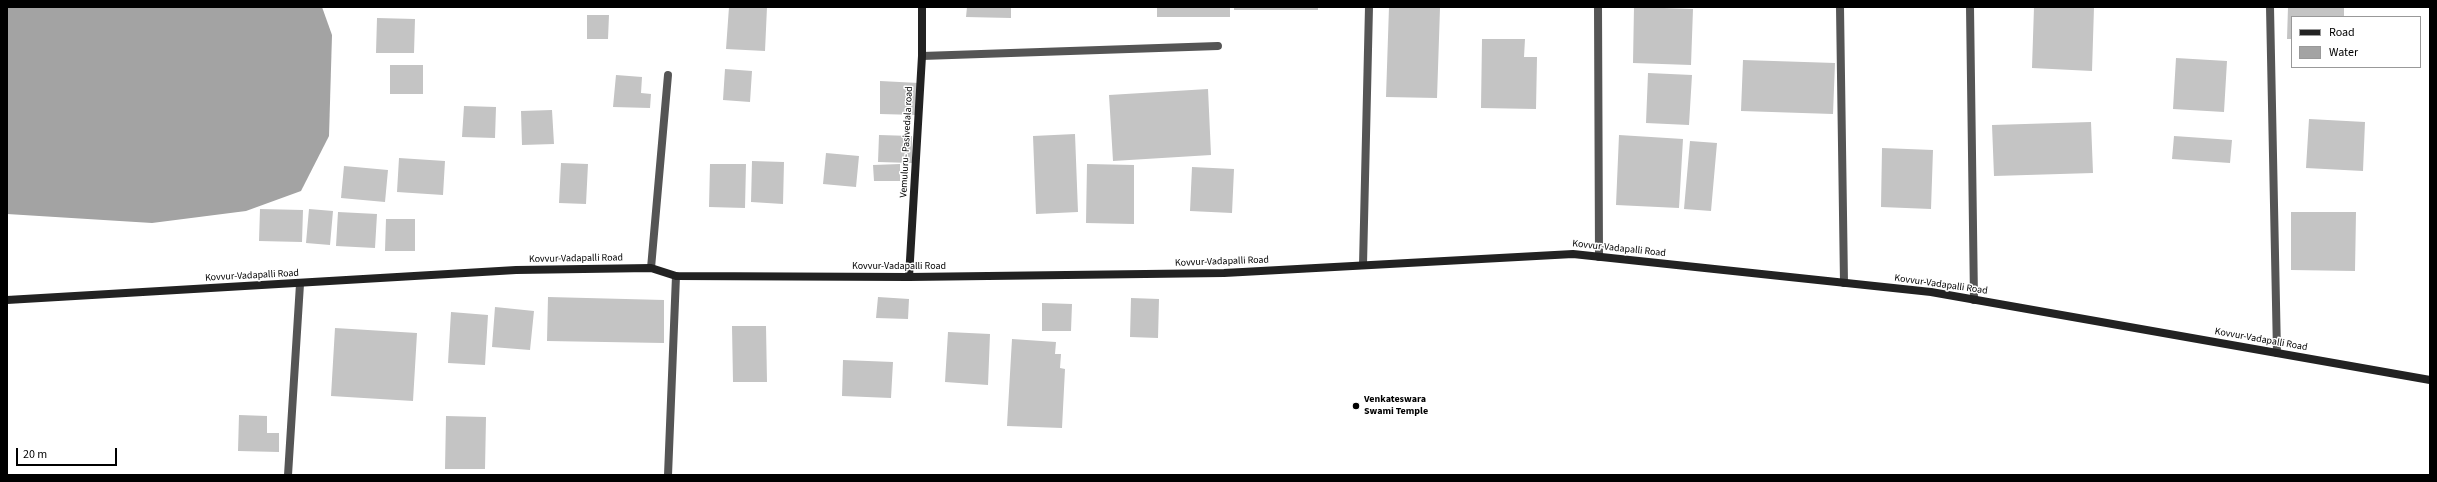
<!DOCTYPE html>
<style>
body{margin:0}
#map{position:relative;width:2437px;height:482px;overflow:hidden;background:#fff;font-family:"Source Sans 3",sans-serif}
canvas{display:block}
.frame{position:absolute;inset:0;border:8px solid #000;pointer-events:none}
.legend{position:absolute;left:2291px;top:16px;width:130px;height:52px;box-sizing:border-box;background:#fff;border:1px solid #999;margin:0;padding:5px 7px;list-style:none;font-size:12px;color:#000}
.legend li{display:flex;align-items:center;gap:8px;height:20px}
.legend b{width:20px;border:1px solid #999}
.scale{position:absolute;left:16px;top:448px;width:101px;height:18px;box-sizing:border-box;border:2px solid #000;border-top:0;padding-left:5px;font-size:12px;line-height:14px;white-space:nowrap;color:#000;-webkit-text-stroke:3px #fff;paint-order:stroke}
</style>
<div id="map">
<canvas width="2437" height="482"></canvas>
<div class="frame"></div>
<ul class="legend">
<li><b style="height:5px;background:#222"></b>Road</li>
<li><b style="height:11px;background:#a3a3a3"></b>Water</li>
</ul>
<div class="scale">20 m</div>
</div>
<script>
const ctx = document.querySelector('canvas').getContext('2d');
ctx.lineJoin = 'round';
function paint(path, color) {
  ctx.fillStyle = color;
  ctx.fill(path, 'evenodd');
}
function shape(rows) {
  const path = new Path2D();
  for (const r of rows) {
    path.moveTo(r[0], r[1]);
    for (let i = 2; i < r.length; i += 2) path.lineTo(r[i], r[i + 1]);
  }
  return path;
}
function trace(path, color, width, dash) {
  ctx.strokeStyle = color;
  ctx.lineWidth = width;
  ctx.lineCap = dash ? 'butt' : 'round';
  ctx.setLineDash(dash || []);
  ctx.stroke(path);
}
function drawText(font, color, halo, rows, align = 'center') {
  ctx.font = font + ' "Source Sans 3",sans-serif';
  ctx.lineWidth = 3;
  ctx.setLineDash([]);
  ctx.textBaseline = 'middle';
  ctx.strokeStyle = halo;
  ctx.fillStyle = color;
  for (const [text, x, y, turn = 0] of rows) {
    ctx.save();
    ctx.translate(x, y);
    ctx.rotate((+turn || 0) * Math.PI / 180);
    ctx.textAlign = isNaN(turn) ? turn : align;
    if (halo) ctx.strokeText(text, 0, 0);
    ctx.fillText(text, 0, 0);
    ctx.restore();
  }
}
const water = shape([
 [7,7,322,7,332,35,329,136,301,191,246,211,152,223,7,214]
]);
const building = shape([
 [729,7,767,7,765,51,726,49],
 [967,7,1011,7,1011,18,966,17],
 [1157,7,1230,7,1230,17,1157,17],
 [1234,7,1318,7,1318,10,1234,10],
 [1389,7,1440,8,1437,98,1386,97],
 [1634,7,1693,9,1691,65,1633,63],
 [2034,7,2094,7,2092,71,2032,68],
 [2288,7,2344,7,2344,17,2292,17,2292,39,2287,39],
 [587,15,609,15,608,39,587,39],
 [377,18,415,19,414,53,376,53],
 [1482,39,1525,39,1524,57,1537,57,1536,109,1481,108],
 [2176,58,2227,61,2224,112,2173,109],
 [1743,60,1835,63,1833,114,1741,111],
 [390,65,423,65,423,94,390,94],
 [725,69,752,71,750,102,723,100],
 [1648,73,1692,75,1689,125,1646,123],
 [616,75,642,77,641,93,651,94,650,108,613,107],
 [880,81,919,83,917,115,880,114],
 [1208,89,1211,155,1113,161,1109,95],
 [464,106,496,107,495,138,462,137],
 [552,110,554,144,522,145,521,111],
 [2309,119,2365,122,2363,171,2306,168],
 [2091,122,2093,173,1994,176,1992,125],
 [1075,134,1078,212,1036,214,1033,136],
 [879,135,912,136,912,163,878,162],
 [1619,135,1683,139,1679,208,1616,205],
 [2174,136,2232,140,2230,163,2172,159],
 [1690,141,1717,143,1711,211,1684,209],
 [1882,148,1933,150,1931,209,1881,207],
 [826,153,859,156,856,187,823,184],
 [399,158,445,161,443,195,397,192],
 [752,161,784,162,783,204,751,202],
 [561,163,588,164,586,204,559,203],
 [710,164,746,164,745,208,709,207],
 [900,164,900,181,874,181,873,165],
 [1087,164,1134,165,1134,224,1086,223],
 [344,166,388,170,385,202,341,198],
 [1192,167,1234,169,1232,213,1190,211],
 [260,209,303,210,302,242,259,241],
 [309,209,333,211,330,245,306,243],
 [338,212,377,214,375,248,336,246],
 [2291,212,2356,212,2355,271,2291,270],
 [386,219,415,219,415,251,385,251],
 [548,297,664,300,664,343,547,341],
 [878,297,909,299,908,319,876,318],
 [1131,298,1159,299,1158,338,1130,337],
 [1042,303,1072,304,1071,331,1042,331],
 [495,307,534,311,530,350,492,347],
 [451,312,488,315,485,365,448,363],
 [732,326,766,326,767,382,733,382],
 [335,328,417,333,413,401,331,396],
 [948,332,990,334,988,385,945,382],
 [1012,339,1056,342,1055,354,1061,354,1060,368,1065,369,1062,428,1007,426],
 [843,360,893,362,891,398,842,396],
 [239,415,267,416,267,433,279,433,279,452,238,451],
 [446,416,486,417,485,469,445,469]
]);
const minor = shape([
 [1598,7,1599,257],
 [1840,7,1844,283],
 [1970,7,1974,300],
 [2270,7,2277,353],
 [922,56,1218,46],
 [1363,265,1369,7],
 [651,268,668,75],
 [288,475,300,284],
 [668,475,676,276]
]);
const secondary = shape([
 [909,277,922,56,922,7],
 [7,300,516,270,651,268,676,276,909,277,1224,273,1573,254,1931,292,2430,380]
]);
const markers = [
 [1356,406,4,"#000"]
];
const streetNames = [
 ["Vemuluru- Pasivedala road",907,142,-87],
 ["Kovvur-Vadapalli Road",1619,249,6],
 ["Kovvur-Vadapalli Road",576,259,-1],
 ["Kovvur-Vadapalli Road",1222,262,-2],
 ["Kovvur-Vadapalli Road",899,267],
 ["Kovvur-Vadapalli Road",252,276,-3],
 ["Kovvur-Vadapalli Road",1941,285,8],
 ["Kovvur-Vadapalli Road",2261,340,10]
];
const poiNames = [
 ["Venkateswara",1364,400],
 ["Swami Temple",1364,412]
];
paint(water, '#a3a3a3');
paint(building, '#c4c4c4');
trace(minor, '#555', 8);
trace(secondary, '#222', 8);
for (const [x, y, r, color] of markers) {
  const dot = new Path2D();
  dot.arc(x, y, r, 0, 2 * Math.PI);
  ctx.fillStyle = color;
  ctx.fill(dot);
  trace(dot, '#fff', 1.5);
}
drawText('10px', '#000', '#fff', streetNames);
drawText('bold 10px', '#000', '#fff', poiNames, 'left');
</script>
